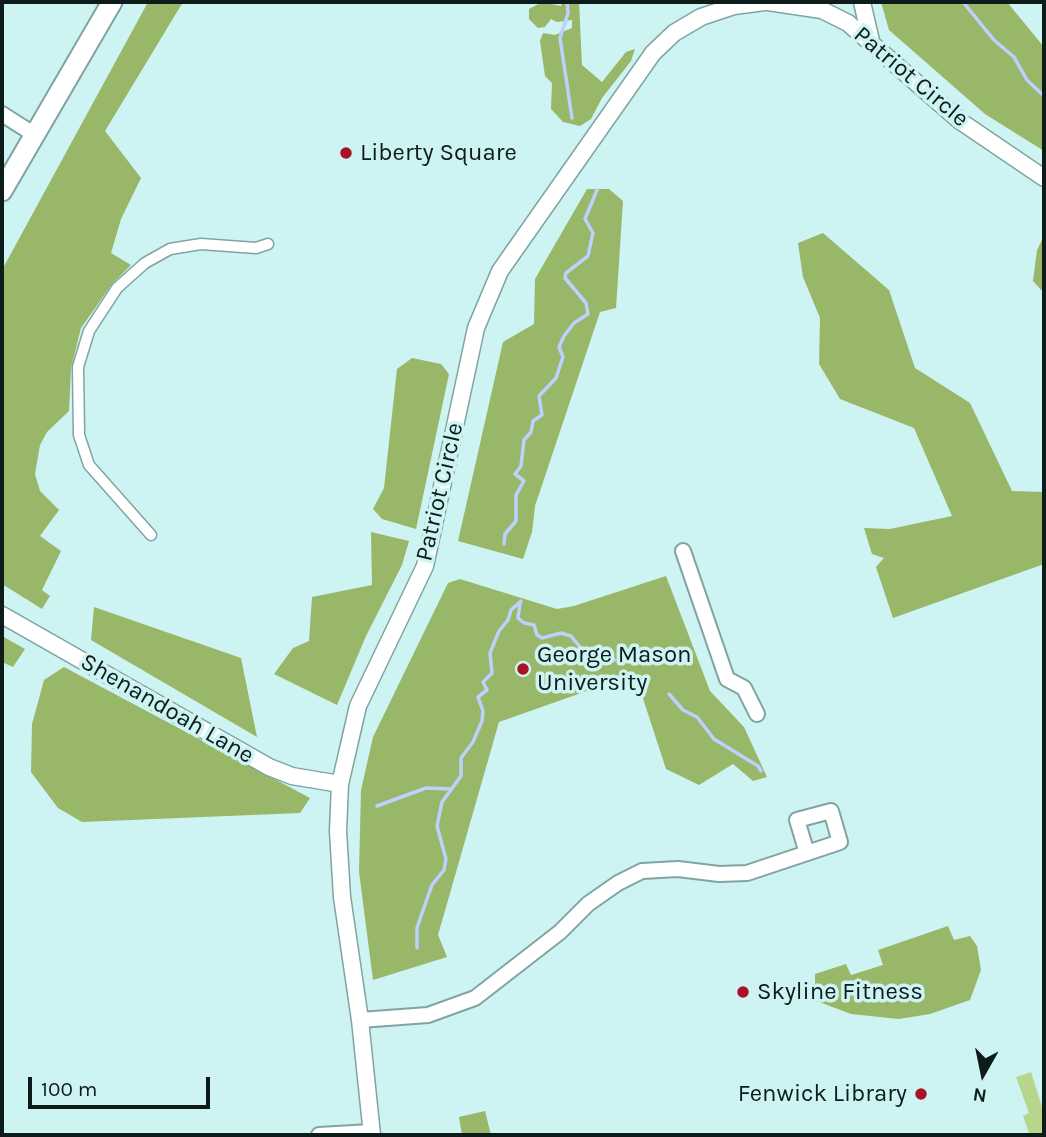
<!DOCTYPE html>
<style>
body{margin:0}
#map{position:relative;width:1046px;height:1137px;overflow:hidden;background:#cdf3f2;font-family:Karla,sans-serif}
canvas{display:block}
.frame{position:absolute;inset:0;border:4px solid #0d1b1b;pointer-events:none}
.north{position:absolute;left:948px;top:1039px;width:70px;height:70px;-webkit-text-stroke:5px #cdf3f2;paint-order:stroke;rotate:189deg;font-size:19px;font-weight:700;line-height:28px;text-align:center;color:#0d1b1b}
.north::after{content:'';display:block;margin:auto;width:24px;height:32px;background:#0d1b1b;clip-path:polygon(50% 0,100% 100%,50% 72%,0 100%)}
.scale{position:absolute;left:28px;top:1077px;width:182px;height:32px;box-sizing:border-box;border:4px solid #0d1b1b;border-top:0;padding-left:9px;font-size:21px;line-height:24px;white-space:nowrap;color:#0d1b1b;-webkit-text-stroke:5px #cdf3f2;paint-order:stroke}
</style>
<div id="map">
<canvas width="1046" height="1137"></canvas>
<div class="frame"></div>
<div class="north">N</div>
<div class="scale">100 m</div>
</div>
<script>
const ctx = document.querySelector('canvas').getContext('2d');
ctx.lineJoin = 'round';
function paint(path, color) {
  ctx.fillStyle = color;
  ctx.fill(path, 'evenodd');
}
function shape(rows) {
  const path = new Path2D();
  for (const r of rows) {
    path.moveTo(r[0], r[1]);
    for (let i = 2; i < r.length; i += 2) path.lineTo(r[i], r[i + 1]);
  }
  return path;
}
function trace(path, color, width, dash) {
  ctx.strokeStyle = color;
  ctx.lineWidth = width;
  ctx.lineCap = dash ? 'butt' : 'round';
  ctx.setLineDash(dash || []);
  ctx.stroke(path);
}
function drawText(font, color, halo, rows, align = 'center') {
  ctx.font = font + ' Karla,sans-serif';
  ctx.lineWidth = 7;
  ctx.setLineDash([]);
  ctx.textBaseline = 'middle';
  ctx.strokeStyle = halo;
  ctx.fillStyle = color;
  for (const [text, x, y, turn = 0] of rows) {
    ctx.save();
    ctx.translate(x, y);
    ctx.rotate((+turn || 0) * Math.PI / 180);
    ctx.textAlign = isNaN(turn) ? turn : align;
    if (halo) ctx.strokeText(text, 0, 0);
    ctx.fillText(text, 0, 0);
    ctx.restore();
  }
}
const green = shape([
 [1031,1072,1044,1113,1044,1135,1025,1135,1029,1133,1023,1116,1029,1113,1016,1077]
]);
const forest = shape([
 [148,2,183,2,105,131,141,178,121,219,111,253,131,265,112,284,81,328,71,368,69,411,47,432,40,445,35,474,40,491,59,510,40,536,61,551,42,590,50,596,42,609,2,584,2,270],
 [542,2,561,6,562,2,579,2,582,65,602,82,626,52,635,49,631,61,602,98,591,119,580,126,563,122,551,109,552,83,545,76,540,41,543,33,555,35,572,28,572,20,557,22,551,19,545,27,538,28,529,19,529,9],
 [881,2,1007,2,1044,47,1044,151,985,114,889,30],
 [587,189,609,189,623,201,616,308,600,312,535,506,532,532,523,559,458,541,503,342,534,324,535,279],
 [823,233,889,290,915,368,970,403,1012,491,1044,492,1044,564,893,618,876,567,884,558,872,554,864,528,890,529,952,516,914,428,840,399,819,364,820,318,803,277,798,243],
 [1044,236,1044,293,1033,281,1037,250],
 [412,358,441,364,449,374,416,529,382,519,373,509,384,488,397,369],
 [371,532,409,541,402,565,366,636,337,705,274,674,293,648,309,641,312,597,372,585],
 [666,576,710,691,744,727,767,777,753,781,733,764,699,785,666,769,635,674,499,722,438,935,447,957,373,980,359,872,361,790,373,737,448,583,460,579,557,609,574,606],
 [94,607,241,658,257,737,91,640],
 [2,636,25,649,13,667,2,662],
 [64,667,310,798,300,813,82,822,58,808,31,772,32,724,44,680],
 [948,926,954,940,970,936,977,946,981,970,970,1000,930,1014,899,1019,851,1014,811,999,815,989,815,974,846,964,851,975,883,965,878,950],
 [485,1111,491,1135,462,1135,459,1117]
]);
const stream = shape([
 [567,2,568,13,560,38,572,118],
 [963,2,994,40,1014,57,1027,80,1044,96],
 [504,544,505,534,516,521,516,495,524,481,515,474,521,466,524,440,531,432,533,421,542,415,539,396,556,378,563,357,559,347,564,336,574,323,588,314,586,303,565,278,566,273,588,256,593,233,585,219,597,190],
 [520,603,518,618,524,623,534,625,537,635,542,638,561,633,571,636,584,652,598,659,615,660],
 [623,656,639,658,642,662],
 [669,694,683,710,697,717,714,739,758,766,761,771],
 [377,806,426,788,452,789],
 [417,948,417,928,421,916,432,885,444,870,446,859,437,826,442,802,461,776,461,758,473,742,482,721,483,711,478,697,487,690,483,682,492,673,490,653,499,631,508,620,511,610,521,601]
]);
const pedestrian = shape([
 [151,535,89,465,79,435,78,367,89,331,117,288,145,263,170,249,201,244,256,248,268,244]
]);
const minor = shape([
 [2,114,35,135],
 [683,551,727,679,744,688,757,714],
 [360,1020,428,1015,475,998,560,932,588,904,618,883,642,871,678,869,719,874,747,873,840,842,831,811,797,820,807,853],
 [319,1135,371,1132]
]);
const tertiary = shape([
 [768,2,822,10,848,23,960,121,1044,178],
 [862,2,871,41],
 [2,615,269,767,292,776,340,784],
 [372,1135,360,1020,342,897,338,831,340,784,358,706,425,566,476,328,500,271,653,53,674,33,701,17,734,6,764,2]
]);
const secondary = shape([
 [2,191,112,2]
]);
const markers = [
 [346,153,7,"#a81226"],
 [523,669,7,"#a81226"],
 [743,992,7,"#a81226"],
 [921,1094,7,"#a81226"]
];
const streetNames = [
 ["Patriot Circle",911,77,40],
 ["Patriot Circle",440,492,-77],
 ["Shenandoah Lane",167,709,30]
];
const poiNames = [
 ["Liberty Square",360,153],
 ["George Mason",537,655],
 ["University",537,683],
 ["Skyline Fitness",757,992],
 ["Fenwick Library",907,1094,"right"]
];
paint(green, '#b8d58c');
paint(forest, '#98b769');
trace(stream, '#bcd1fd', 3.5);
trace(pedestrian, '#80a4a3', 13);
trace(minor, '#80a4a3', 18);
trace(tertiary, '#80a4a3', 19);
trace(secondary, '#80a4a3', 23);
trace(pedestrian, '#fff', 10);
trace(minor, '#fff', 14);
trace(tertiary, '#fff', 16);
trace(secondary, '#fff', 19);
for (const [x, y, r, color] of markers) {
  const dot = new Path2D();
  dot.arc(x, y, r, 0, 2 * Math.PI);
  ctx.fillStyle = color;
  ctx.fill(dot);
  trace(dot, '#cdf3f2', 2.5);
}
drawText('24px', '#0d1b1b', '#cdf3f2', streetNames);
drawText('24px', '#0d1b1b', '#cdf3f2', poiNames, 'left');
</script>
